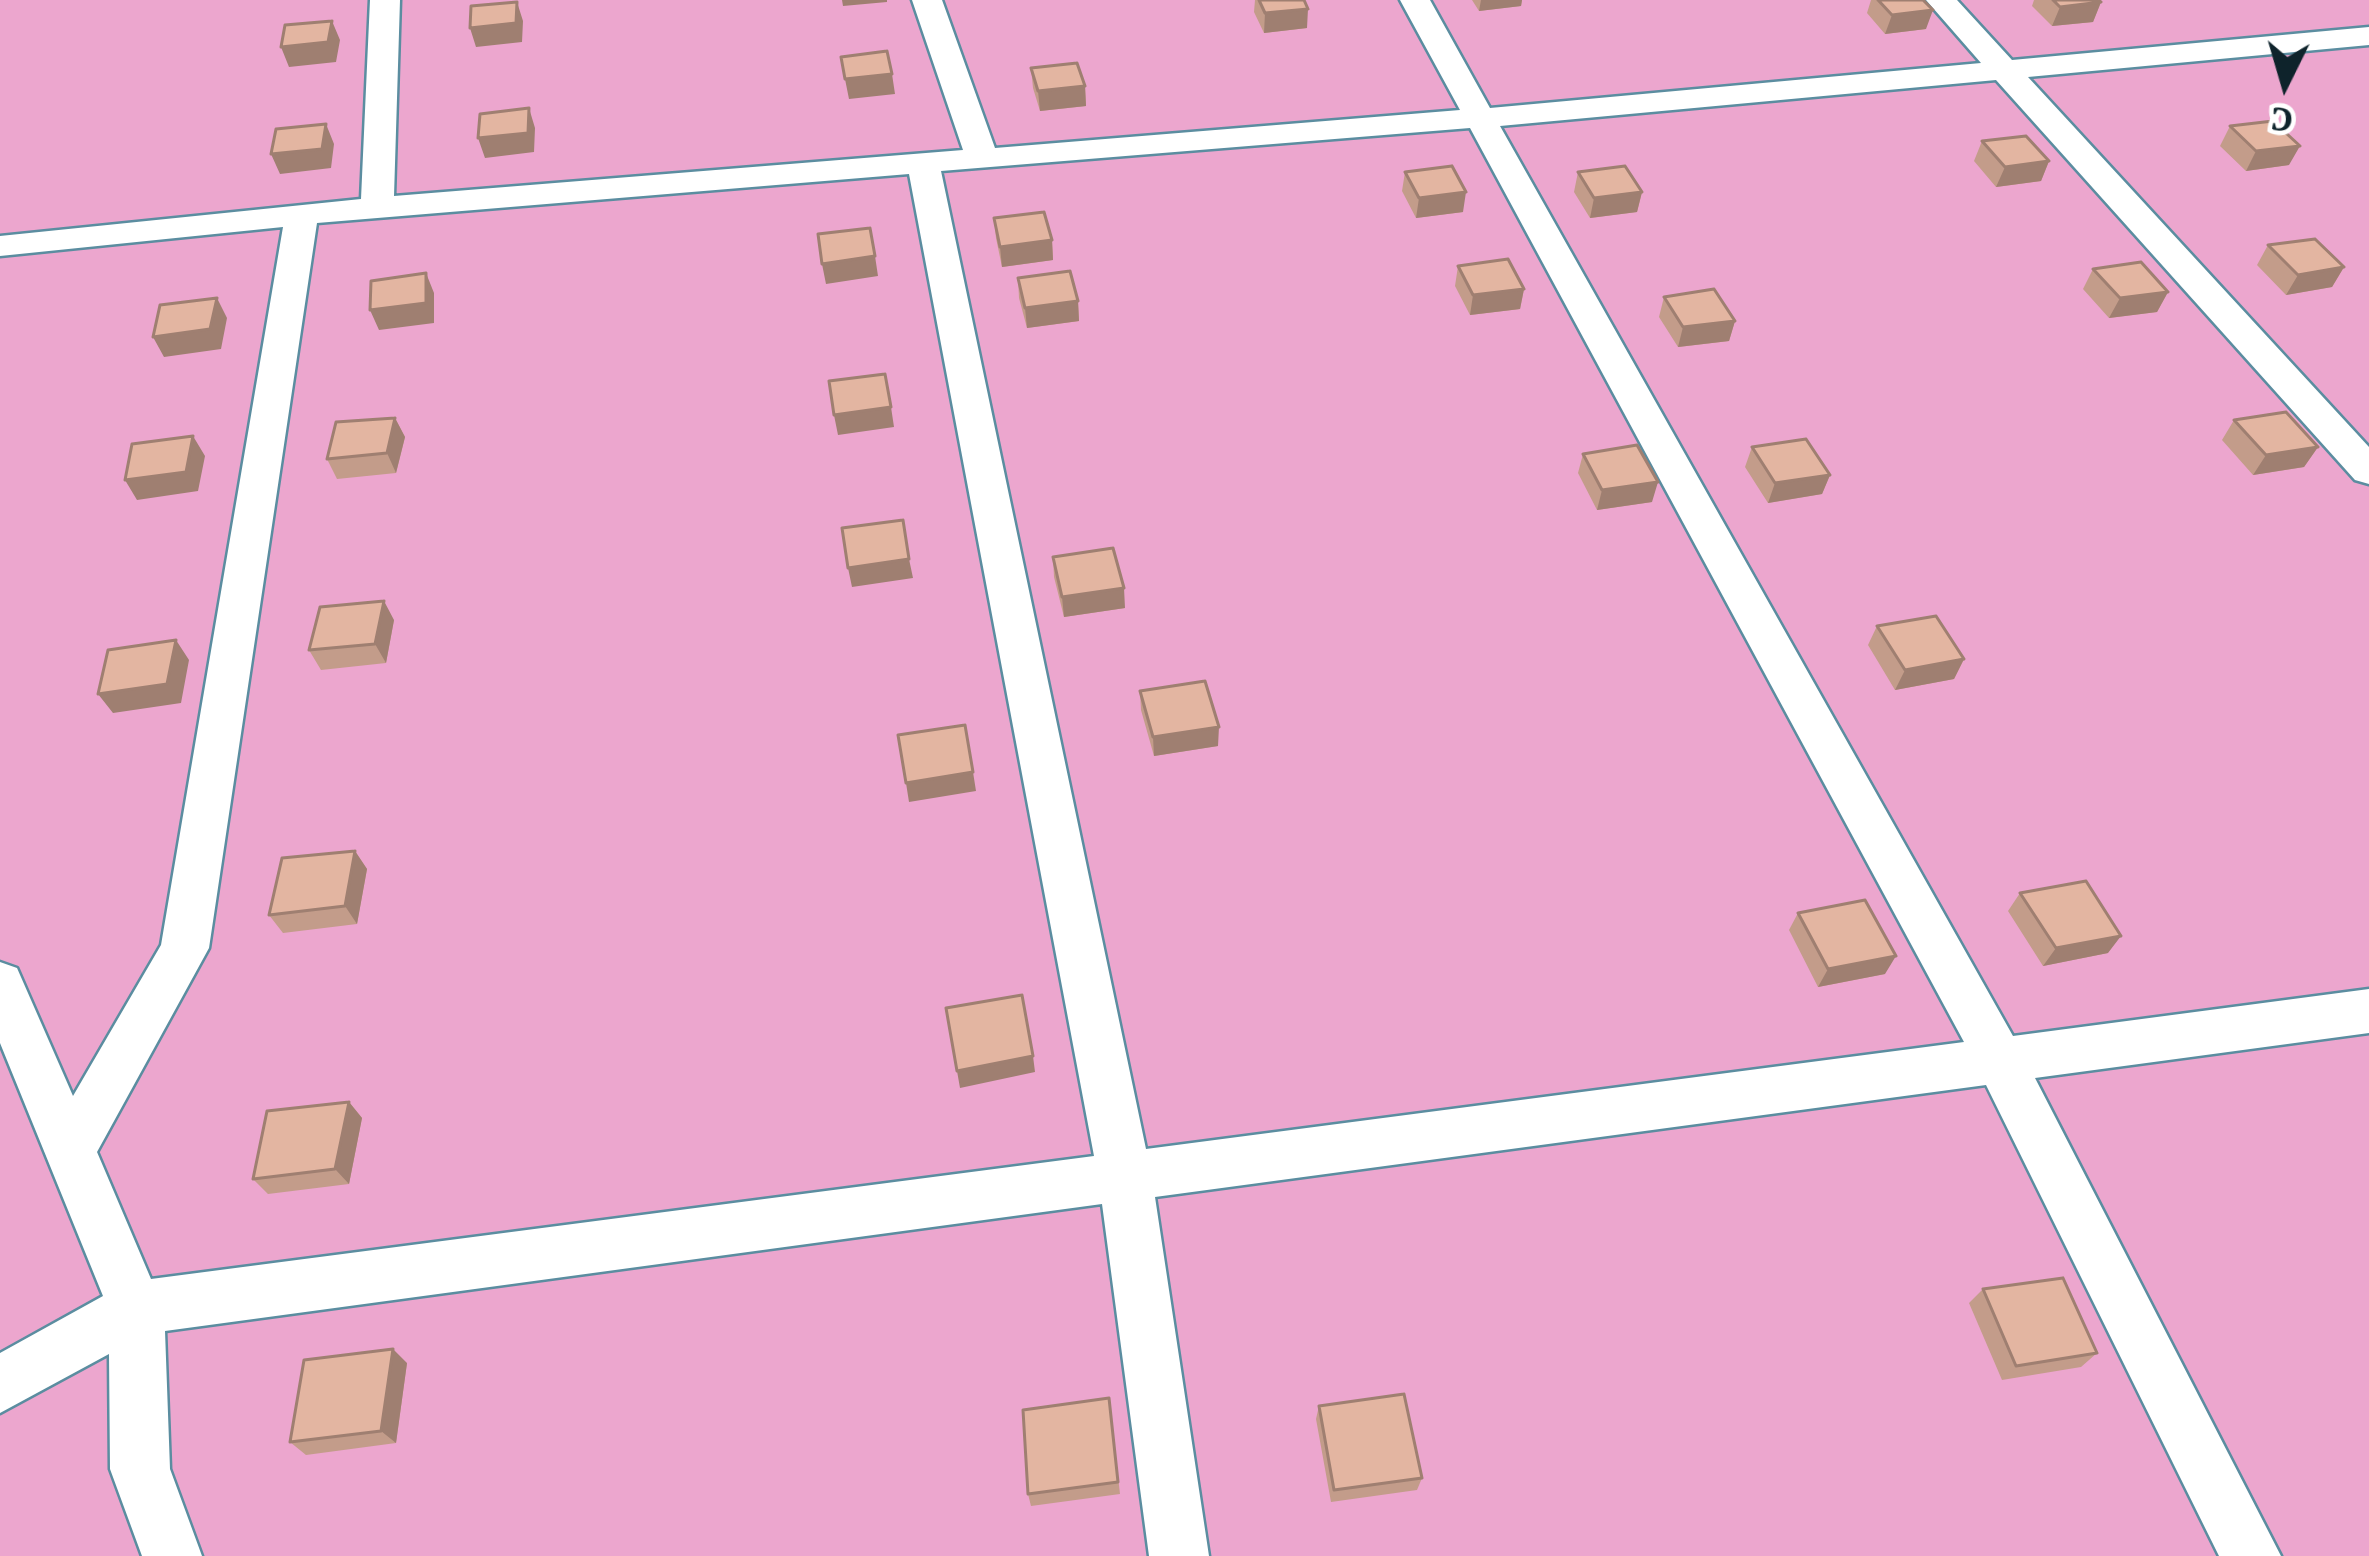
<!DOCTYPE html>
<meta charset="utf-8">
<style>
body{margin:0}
#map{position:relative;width:2369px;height:1556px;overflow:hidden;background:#d2f0fd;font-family:"PT Serif",serif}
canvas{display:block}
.north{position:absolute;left:2225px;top:24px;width:120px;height:120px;-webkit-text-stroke:9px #fff;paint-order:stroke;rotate:185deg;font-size:33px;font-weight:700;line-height:48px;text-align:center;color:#0e232b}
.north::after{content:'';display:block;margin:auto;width:42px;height:54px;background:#0e232b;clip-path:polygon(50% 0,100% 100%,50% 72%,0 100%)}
</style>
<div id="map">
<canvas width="2369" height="1556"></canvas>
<div class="north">С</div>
</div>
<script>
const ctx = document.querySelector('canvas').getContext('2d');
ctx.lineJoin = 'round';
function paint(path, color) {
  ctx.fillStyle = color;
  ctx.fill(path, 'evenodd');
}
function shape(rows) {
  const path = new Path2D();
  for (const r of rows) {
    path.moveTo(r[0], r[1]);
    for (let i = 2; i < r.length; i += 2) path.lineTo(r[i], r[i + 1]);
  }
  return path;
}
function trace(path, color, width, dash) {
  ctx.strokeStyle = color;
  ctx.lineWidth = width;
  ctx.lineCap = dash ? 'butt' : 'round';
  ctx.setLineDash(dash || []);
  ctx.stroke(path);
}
const green = shape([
 [0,0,2369,0,2369,1556,0,1556]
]);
const lane = shape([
 [370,0,400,0,394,196,963,150,912,0,942,0,995,148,1460,110,1400,0,1430,0,1490,108,1981,63,1926,0,1957,0,2012,60,2369,27,2369,45,2028,77,2369,447,2369,484,2355,480,1996,80,1500,126,2013,1036,2369,989,2369,1033,2035,1078,2281,1556,2219,1556,1986,1085,1155,1197,1209,1556,1149,1556,1102,1204,165,1331,170,1469,202,1556,142,1556,110,1469,109,1354,0,1413,0,1353,103,1296,0,1043,0,962,17,968,73,1096,161,945,283,227,0,256,0,236,361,199,370,0],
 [1470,128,1964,1042,1146,1149,941,171,1470,128],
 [909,174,1094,1156,151,1279,97,1152,209,948,317,223,909,174]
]);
const wall = shape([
 [1255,0,1304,0,1307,28,1264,33,1254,12],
 [1472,0,1522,0,1521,6,1479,11],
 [1871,0,1923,0,1926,29,1885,34,1867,13],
 [2034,0,2098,0,2101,2,2093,22,2052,26,2032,6],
 [1031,68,1085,86,1086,106,1040,111,1033,88],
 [2230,126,2289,165,2246,171,2220,146],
 [1982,141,2049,161,2041,181,1996,187,1974,161],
 [1405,172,1463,212,1416,218,1402,191],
 [1578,172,1642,192,1637,212,1590,218,1574,192],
 [994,218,1052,240,1053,260,1002,267,996,238],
 [2268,245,2344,267,2332,287,2286,295,2257,265],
 [1458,266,1524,289,1520,309,1470,315,1455,286],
 [2093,269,2168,292,2157,312,2109,318,2083,289],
 [1018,278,1078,301,1079,321,1027,328,1019,298],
 [1664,297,1735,321,1729,341,1678,347,1659,317],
 [395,418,405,437,396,473,337,479,327,459],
 [2234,420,2318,447,2304,467,2253,475,2222,440],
 [1752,447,1830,475,1822,494,1768,503,1745,467],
 [1583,454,1652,502,1597,510,1578,473],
 [1053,557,1125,608,1064,617,1054,577],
 [394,620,386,663,321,670,309,650],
 [1877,626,1964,659,1954,679,1895,690,1868,645],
 [1140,691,1218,746,1154,756,1141,710],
 [355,851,367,869,357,924,283,933,269,915],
 [2020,893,2108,953,2043,966,2008,911],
 [1798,913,1885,974,1818,987,1789,930],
 [349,1102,362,1118,349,1184,268,1194,253,1179],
 [1983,1289,2097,1353,2081,1367,2002,1380,1969,1303],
 [407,1363,396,1443,306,1455,290,1442],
 [1109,1398,1120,1494,1031,1506,1028,1494],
 [1319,1406,1422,1478,1417,1490,1331,1502,1316,1419]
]);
const shadedWall = shape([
 [842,0,887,0,887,2,843,6],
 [1481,0,1522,0,1521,6,1479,11],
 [517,2,523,21,522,42,476,47,470,28],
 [2101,2,2093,22,2052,26,2060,7],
 [1308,9,1307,28,1264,33,1265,13],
 [1933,10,1926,29,1885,34,1892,15],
 [332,21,340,40,336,62,289,67,281,47],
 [892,74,895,94,849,99,845,79],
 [1085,86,1086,106,1040,111,1038,91],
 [529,108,535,128,534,152,485,158,478,138],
 [326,124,334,144,331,168,280,174,271,154],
 [2300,146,2289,165,2246,171,2256,151],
 [2049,161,2041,181,1996,187,2005,167],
 [1466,192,1463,212,1416,218,1419,198],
 [1642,192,1637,212,1590,218,1594,198],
 [1052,240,1053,260,1002,267,1000,247],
 [875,256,878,276,826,284,822,264],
 [2344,267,2332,287,2286,295,2298,275],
 [426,273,434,293,434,323,379,330,370,310],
 [1524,289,1520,309,1470,315,1473,295],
 [2168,292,2157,312,2109,318,2120,298],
 [217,298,227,318,221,349,164,357,153,337],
 [1078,301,1079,321,1027,328,1025,308],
 [1735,321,1729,341,1678,347,1683,327],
 [891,407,894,427,838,435,834,415],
 [395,418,405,437,396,473,387,453],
 [193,436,205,456,198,491,137,500,125,480],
 [2318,447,2304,467,2253,475,2266,455],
 [1830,475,1822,494,1768,503,1775,483],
 [1658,482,1652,502,1597,510,1602,490],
 [909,559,913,578,852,587,848,568],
 [1124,588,1125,608,1064,617,1062,597],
 [384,601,394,620,386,663,375,644],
 [176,640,189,660,181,703,113,713,98,694],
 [1964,659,1954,679,1895,690,1905,670],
 [1219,727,1218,746,1154,756,1153,737],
 [973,772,976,791,909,802,906,783],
 [355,851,367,869,357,924,345,906],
 [2121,936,2108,953,2043,966,2056,948],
 [1896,956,1885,974,1818,987,1828,969],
 [1033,1056,1035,1072,960,1088,957,1071],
 [349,1102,362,1118,349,1184,335,1169],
 [393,1349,407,1363,396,1443,381,1431]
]);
const building = shape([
 [1259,0,1304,0,1308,9,1265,13,1259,0],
 [1878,0,1923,0,1933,10,1892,15,1878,0],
 [2053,0,2098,0,2101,2,2060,7,2053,0],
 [517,2,516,23,470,28,471,6,517,2],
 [332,21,328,42,281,47,285,25,332,21],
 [887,51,892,74,845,79,841,57,887,51],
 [1077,63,1085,86,1038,91,1031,68,1077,63],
 [529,108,528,133,478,138,480,114,529,108],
 [2273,121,2300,146,2256,151,2230,126,2273,121],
 [326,124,322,149,271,154,276,129,326,124],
 [2026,136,2049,161,2005,167,1982,141,2026,136],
 [1452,166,1466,192,1419,198,1405,172,1452,166],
 [1625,166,1642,192,1594,198,1578,172,1625,166],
 [1044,212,1052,240,1000,247,994,218,1044,212],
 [870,228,875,256,822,264,818,234,870,228],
 [2315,239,2344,267,2298,275,2268,245,2315,239],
 [1508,259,1524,289,1473,295,1458,266,1508,259],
 [2141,262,2168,292,2120,298,2093,269,2141,262],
 [1070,271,1078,301,1025,308,1018,278,1070,271],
 [426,273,426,303,370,310,371,281,426,273],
 [1714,289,1735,321,1683,327,1664,297,1714,289],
 [217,298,210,329,153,337,160,305,217,298],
 [885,374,891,407,834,415,829,381,885,374],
 [2286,412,2318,447,2266,455,2234,420,2286,412],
 [395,418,387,453,327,459,336,422,395,418],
 [193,436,186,472,125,480,132,444,193,436],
 [1806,439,1830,475,1775,483,1752,447,1806,439],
 [1637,445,1658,482,1602,490,1583,454,1637,445],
 [903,520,909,559,848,568,842,528,903,520],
 [1113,548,1124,588,1062,597,1053,557,1113,548],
 [384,601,375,644,309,650,320,607,384,601],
 [1936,616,1964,659,1905,670,1877,626,1936,616],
 [176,640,167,684,98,694,108,650,176,640],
 [1205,681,1219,727,1153,737,1140,691,1205,681],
 [965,725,973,772,906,783,898,735,965,725],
 [355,851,345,906,269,915,282,858,355,851],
 [2086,881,2121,936,2056,948,2020,893,2086,881],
 [1865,900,1896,956,1828,969,1798,913,1865,900],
 [1022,995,1033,1056,957,1071,946,1008,1022,995],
 [349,1102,335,1169,253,1179,267,1111,349,1102],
 [2063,1278,2097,1353,2016,1366,1983,1289,2063,1278],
 [393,1349,381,1431,290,1442,304,1360,393,1349],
 [1404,1394,1422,1478,1334,1490,1319,1406,1404,1394],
 [1109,1398,1118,1482,1028,1494,1023,1410,1109,1398]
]);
paint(green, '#eca6ce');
trace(lane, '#5b8da0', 5);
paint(lane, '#fff');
paint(wall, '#c39c8a');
paint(shadedWall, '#9f7f71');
paint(building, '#e3b5a1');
trace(building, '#9f7f71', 3);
</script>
